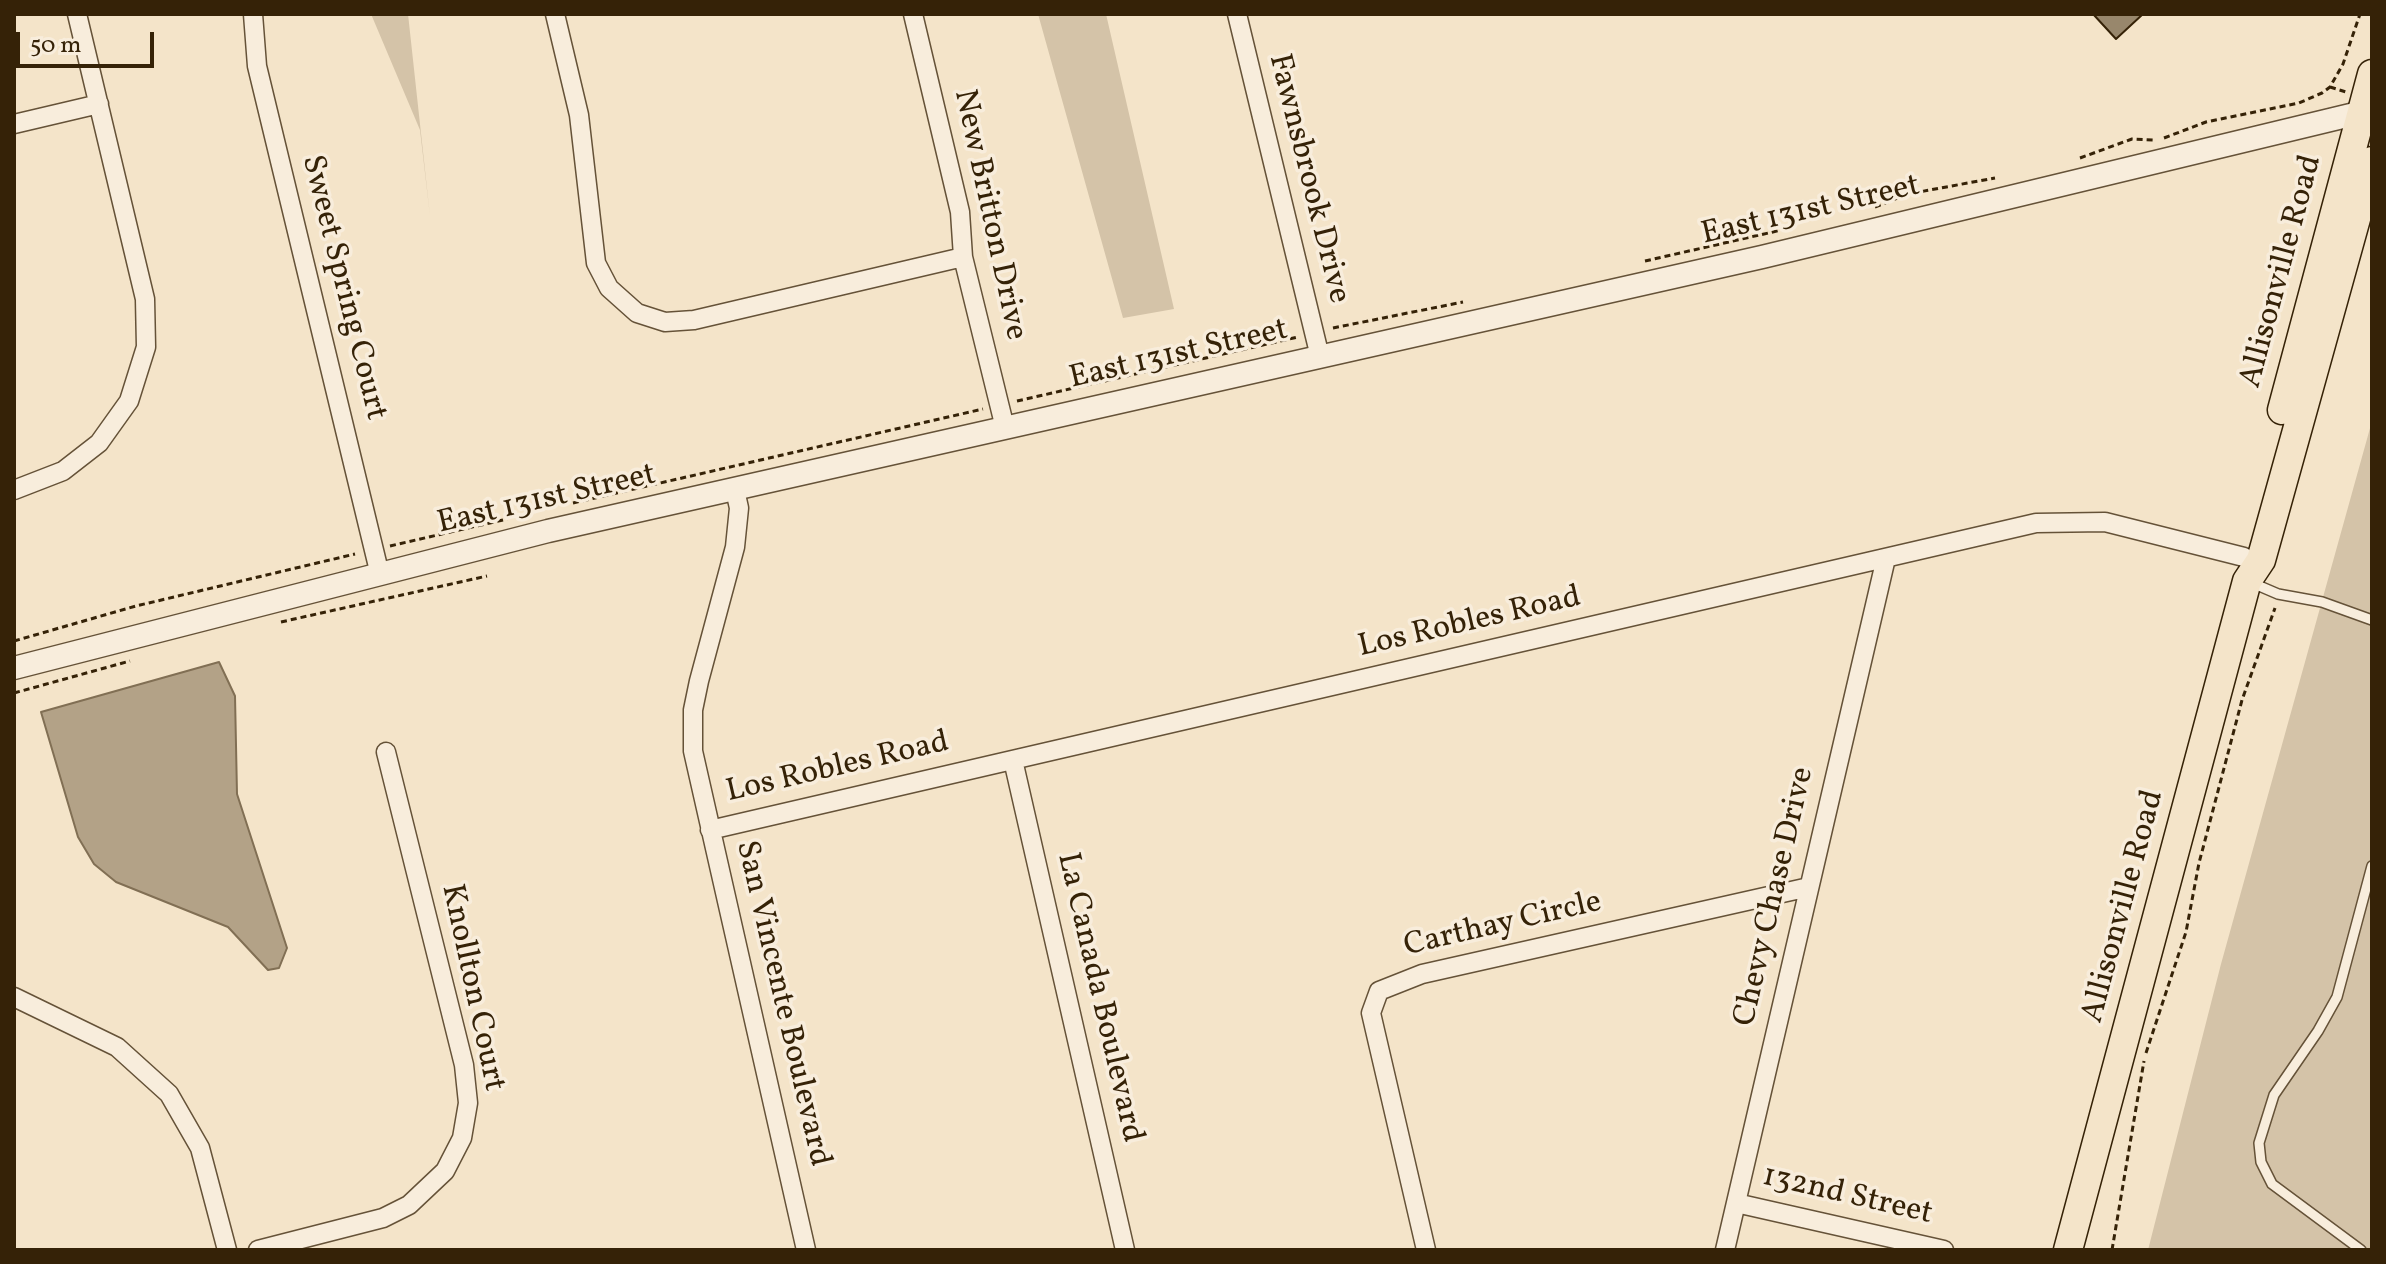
<!DOCTYPE html>
<style>
body{margin:0}
#map{position:relative;width:2386px;height:1264px;overflow:hidden;background:#f4e4c9;font-family:Vollkorn,serif}
canvas{display:block}
.frame{position:absolute;inset:0;border:16px solid #352207;pointer-events:none}
.scale{position:absolute;left:16px;top:32px;width:138px;height:36px;box-sizing:border-box;border:4px solid #352207;border-top:0;padding-left:10px;font-size:24px;line-height:28px;white-space:nowrap;color:#352207;-webkit-text-stroke:6px #f8eddc;paint-order:stroke}
</style>
<div id="map">
<canvas width="2386" height="1264"></canvas>
<div class="frame"></div>
<div class="scale">50 m</div>
</div>
<script>
const ctx = document.querySelector('canvas').getContext('2d');
ctx.lineJoin = 'round';
function paint(path, color) {
  ctx.fillStyle = color;
  ctx.fill(path, 'evenodd');
}
function shape(rows) {
  const path = new Path2D();
  for (const r of rows) {
    path.moveTo(r[0], r[1]);
    for (let i = 2; i < r.length; i += 2) path.lineTo(r[i], r[i + 1]);
  }
  return path;
}
function trace(path, color, width, dash) {
  ctx.strokeStyle = color;
  ctx.lineWidth = width;
  ctx.lineCap = dash ? 'butt' : 'round';
  ctx.setLineDash(dash || []);
  ctx.stroke(path);
}
function drawText(font, color, halo, rows, align = 'center') {
  ctx.font = font + ' Vollkorn,serif';
  ctx.lineWidth = 7;
  ctx.setLineDash([]);
  ctx.textBaseline = 'middle';
  ctx.strokeStyle = halo;
  ctx.fillStyle = color;
  for (const [text, x, y, turn = 0] of rows) {
    ctx.save();
    ctx.translate(x, y);
    ctx.rotate((+turn || 0) * Math.PI / 180);
    ctx.textAlign = isNaN(turn) ? turn : align;
    if (halo) ctx.strokeText(text, 0, 0);
    ctx.fillText(text, 0, 0);
    ctx.restore();
  }
}
const green = shape([
 [371,14,408,14,430,216,420,130],
 [1038,14,1106,14,1174,309,1123,318],
 [2372,421,2372,1250,2148,1250,2221,964]
]);
const water = shape([
 [219,662,235,696,237,794,287,948,279,968,268,970,228,927,116,882,94,864,78,837,41,712,219,662]
]);
const building = shape([
 [2093,14,2143,14,2116,39,2093,14]
]);
const path = shape([
 [2330,87,2346,92],
 [2164,138,2206,122,2299,103,2322,93,2330,87,2343,64,2360,14],
 [2080,158,2132,139,2153,140],
 [1875,207,1908,194,1995,178],
 [1645,261,1786,229],
 [1333,328,1463,302],
 [1017,401,1298,337],
 [573,503,983,409],
 [390,546,507,519],
 [281,622,487,576],
 [14,641,136,606,355,554],
 [14,693,130,661],
 [2146,1053,2186,932,2199,863,2242,700,2275,608],
 [2112,1250,2144,1061]
]);
const service = shape([
 [2250,582,2278,594,2322,602,2372,620],
 [2361,1250,2272,1184,2261,1162,2259,1143,2274,1095,2318,1031,2337,997,2372,866]
]);
const minor = shape([
 [253,14,257,66,380,575],
 [555,14,579,115,596,263,609,288,637,313,665,322,694,320,963,257],
 [913,14,960,212,963,257,1005,428],
 [1237,14,1320,357],
 [14,124,99,104],
 [14,490,63,471,99,443,129,401,146,347,145,299,77,14],
 [735,490,739,508,735,547,699,681,693,710,693,751,806,1250],
 [1013,760,1125,1250],
 [710,830,2036,523,2105,522,2244,557],
 [14,997,117,1047,169,1094,200,1148,227,1250],
 [1736,1203,1944,1250],
 [258,1250,383,1218,409,1205,445,1171,462,1138,468,1103,464,1065,386,752],
 [1426,1250,1371,1013,1379,991,1422,974,1809,887],
 [1725,1250,1886,558]
]);
const tertiary = shape([
 [14,668,548,531,1762,257,2359,113]
]);
const primary = shape([
 [2282,410,2372,74],
 [2068,1250,2247,581,2261,560,2372,161]
]);
const streetNames = [
 ["Fawnsbrook Drive",1307,179,76],
 ["East 131st Street",1811,212,-13],
 ["New Britton Drive",988,215,78],
 ["Allisonville Road",2283,272,-75],
 ["Sweet Spring Court",342,288,76],
 ["East 131st Street",1179,356,-13],
 ["East 131st Street",547,501,-13],
 ["Los Robles Road",1470,624,-13],
 ["Los Robles Road",838,769,-13],
 ["Chevy Chase Drive",1776,897,-77],
 ["Allisonville Road",2125,907,-75],
 ["Carthay Circle",1503,926,-13],
 ["Knollton Court",471,988,78],
 ["La Canada Boulevard",1098,998,77],
 ["San Vincente Boulevard",781,1004,77],
 ["132nd Street",1847,1197,13]
];
paint(green, '#d4c3a8');
paint(water, '#b3a287');
trace(water, '#816f54', 2);
paint(building, '#98876c');
trace(building, '#352207', 2);
trace(service, '#655238', 12);
trace(minor, '#655238', 21);
trace(tertiary, '#655238', 25);
trace(primary, '#352207', 31);
trace(path, '#352207', 3, [6, 4]);
trace(service, '#f8eddc', 9);
trace(minor, '#f8eddc', 18);
trace(tertiary, '#f8eddc', 22);
trace(primary, '#f4e4c9', 28);
drawText('32px', '#352207', '#f8eddc', streetNames);
</script>
